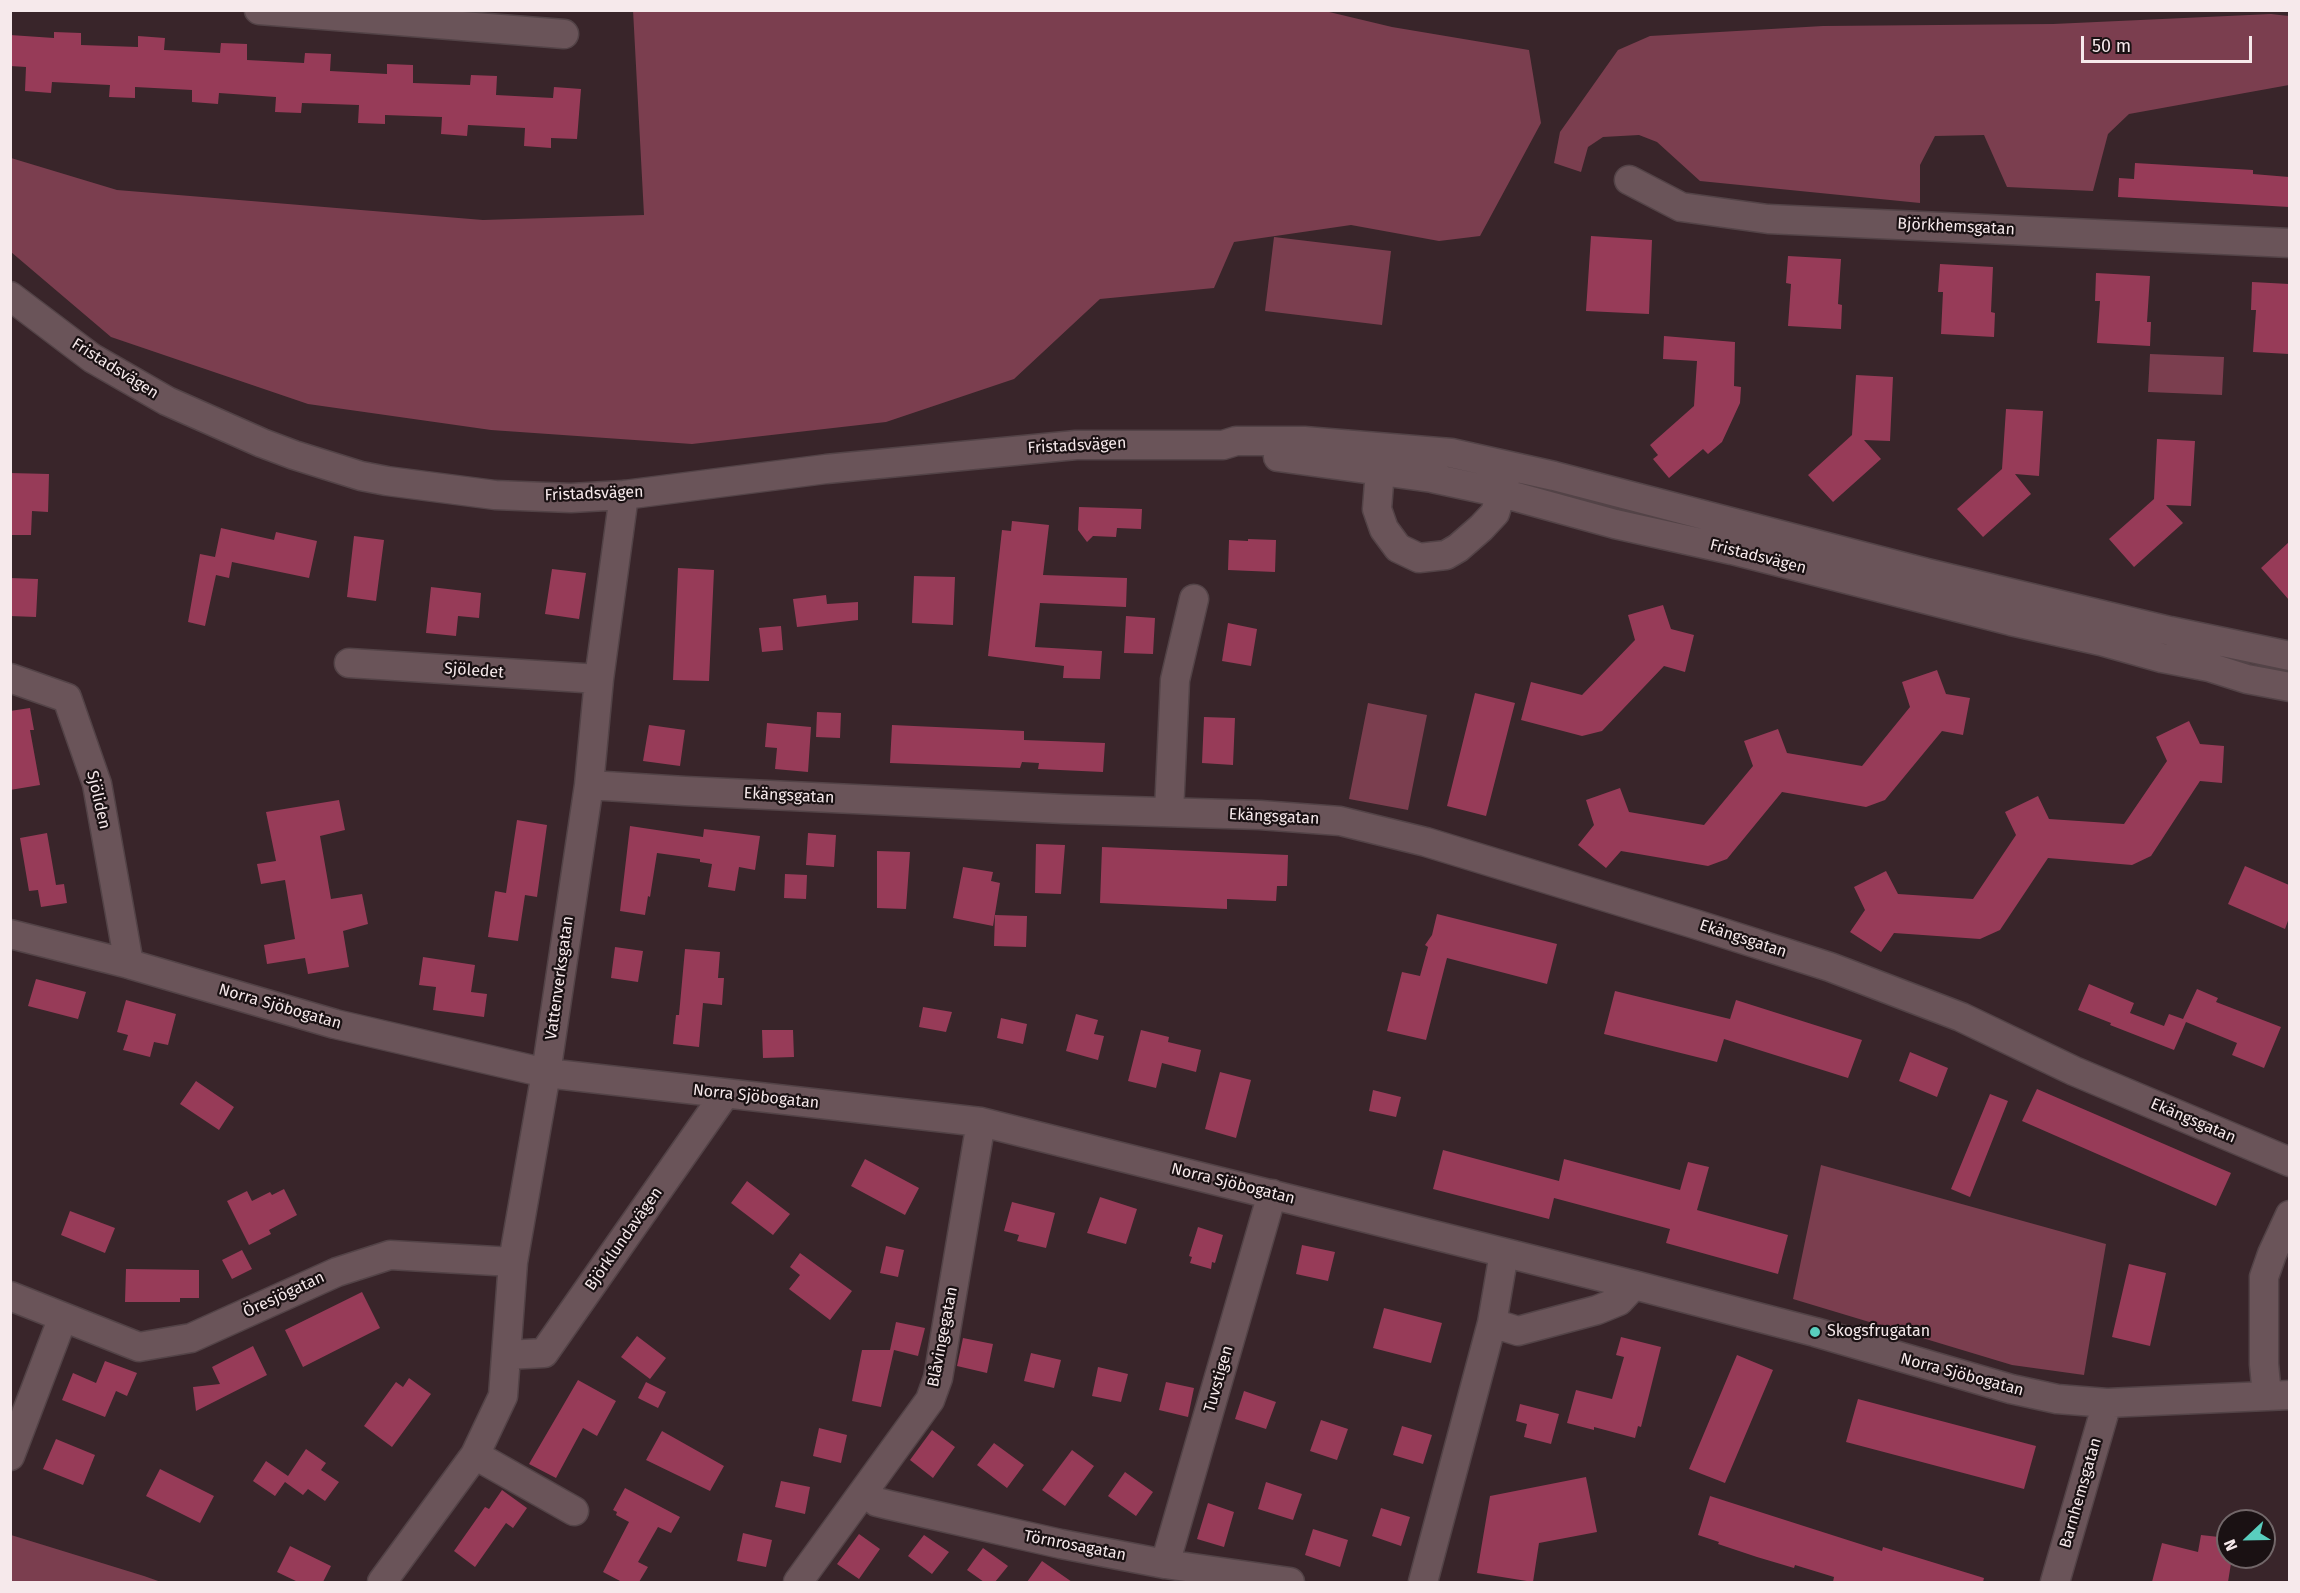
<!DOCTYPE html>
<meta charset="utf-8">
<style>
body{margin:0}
#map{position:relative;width:2300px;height:1593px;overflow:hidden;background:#39252a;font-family:"Fira Sans",sans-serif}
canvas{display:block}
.frame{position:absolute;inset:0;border:12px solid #f6e9eb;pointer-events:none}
.north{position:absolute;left:2216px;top:1509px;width:60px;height:60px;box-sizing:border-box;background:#1a1113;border:2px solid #726769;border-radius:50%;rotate:248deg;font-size:16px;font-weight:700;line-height:24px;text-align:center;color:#f6e9eb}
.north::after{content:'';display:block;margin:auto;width:21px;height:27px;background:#59cebe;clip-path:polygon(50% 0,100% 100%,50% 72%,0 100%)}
.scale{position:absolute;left:2081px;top:36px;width:171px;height:27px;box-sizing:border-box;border:3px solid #f6e9eb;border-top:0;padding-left:8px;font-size:18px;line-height:21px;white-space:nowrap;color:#f6e9eb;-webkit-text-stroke:4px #1a1113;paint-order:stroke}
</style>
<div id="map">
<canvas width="2300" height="1593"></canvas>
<div class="frame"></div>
<div class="north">N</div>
<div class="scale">50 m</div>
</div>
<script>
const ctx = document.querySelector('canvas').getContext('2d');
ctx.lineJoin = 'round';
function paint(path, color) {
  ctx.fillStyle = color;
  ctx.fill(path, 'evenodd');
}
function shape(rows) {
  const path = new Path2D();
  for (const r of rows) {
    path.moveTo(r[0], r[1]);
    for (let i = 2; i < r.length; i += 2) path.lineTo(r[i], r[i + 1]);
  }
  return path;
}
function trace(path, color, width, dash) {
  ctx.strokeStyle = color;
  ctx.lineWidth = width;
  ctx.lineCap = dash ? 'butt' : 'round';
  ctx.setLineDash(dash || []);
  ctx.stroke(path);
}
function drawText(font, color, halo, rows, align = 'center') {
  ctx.font = font + ' "Fira Sans",sans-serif';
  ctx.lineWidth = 4.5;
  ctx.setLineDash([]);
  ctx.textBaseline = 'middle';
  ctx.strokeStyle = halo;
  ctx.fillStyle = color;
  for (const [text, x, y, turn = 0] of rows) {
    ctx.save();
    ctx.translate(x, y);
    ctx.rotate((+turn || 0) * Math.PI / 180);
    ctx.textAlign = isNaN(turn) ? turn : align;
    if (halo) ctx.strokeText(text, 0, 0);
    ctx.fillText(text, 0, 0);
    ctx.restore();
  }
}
const green = shape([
 [633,10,1325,11,1392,27,1529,50,1541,123,1480,236,1439,241,1351,225,1234,242,1214,288,1100,299,1014,379,886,422,692,444,491,430,308,404,111,337,11,252,11,158,117,190,483,220,644,215],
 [2271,14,2289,16,2289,85,2129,114,2108,134,2093,191,2007,187,1984,135,1935,136,1920,165,1920,203,1700,181,1657,142,1639,135,1603,137,1588,147,1581,172,1554,163,1560,132,1618,50,1650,36,1823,26,2053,24],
 [1274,237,1391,251,1382,325,1265,311],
 [2150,354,2224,357,2222,395,2148,392],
 [1368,703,1427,715,1408,810,1349,799],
 [1821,1165,2106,1244,2084,1375,2012,1365,1793,1299],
 [11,1535,144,1576,161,1582,11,1582]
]);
const building = shape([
 [54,32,81,33,81,45,138,47,138,36,165,38,164,50,220,53,221,43,247,44,247,60,304,63,305,53,331,54,330,71,387,74,387,64,413,65,413,83,470,85,471,75,497,76,496,95,553,98,554,87,581,89,577,139,551,138,551,148,524,146,525,128,468,125,467,136,441,134,442,117,385,115,385,124,358,123,359,105,302,103,301,113,275,112,276,97,219,93,218,104,192,102,192,90,135,87,135,98,109,97,110,85,52,82,51,93,25,91,26,67,10,66,10,35,54,38],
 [2135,163,2253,170,2253,174,2289,177,2289,207,2118,197,2119,178,2134,179],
 [1591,236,1652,240,1649,314,1586,311],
 [1788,256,1841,259,1838,304,1842,305,1841,329,1788,326,1791,284,1786,283],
 [1940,264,1993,267,1991,312,1995,313,1994,337,1941,334,1943,292,1938,292],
 [2096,273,2150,276,2147,322,2151,322,2150,346,2097,343,2100,301,2095,301],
 [2252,282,2289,284,2289,354,2253,352,2256,310,2251,310],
 [1664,336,1735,342,1734,386,1741,387,1740,403,1722,442,1708,454,1703,449,1669,478,1653,459,1658,455,1650,445,1694,406,1697,361,1663,359],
 [1856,375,1893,377,1890,441,1864,440,1881,459,1833,502,1808,475,1852,435],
 [2006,409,2043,411,2039,476,2015,474,2031,494,1983,537,1957,509,2002,469],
 [2157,439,2195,441,2191,506,2166,505,2183,523,2134,567,2109,539,2154,499],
 [10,473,49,474,48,512,32,511,31,535,10,535],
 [1079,507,1142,509,1141,529,1117,528,1116,537,1093,536,1087,542,1078,530],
 [1012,521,1049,525,1043,575,1127,578,1126,607,1040,603,1035,647,1102,651,1100,679,1063,678,1064,666,988,656,1002,530,1011,531],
 [221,528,274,540,276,532,317,541,309,578,232,562,229,578,216,575,205,626,188,622,200,554,215,557],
 [354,536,384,540,376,601,347,597],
 [1248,539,1276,540,1275,572,1228,570,1229,540,1248,541],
 [2289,542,2289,600,2261,568],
 [678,568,714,570,709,681,673,680],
 [552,569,586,573,579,619,545,614],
 [914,576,955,577,953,625,912,623],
 [10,578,38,579,36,617,10,616],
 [431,587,481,593,479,618,458,616,456,636,426,633],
 [826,595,827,604,858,602,858,620,797,627,793,599],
 [1663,605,1671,629,1694,635,1685,672,1664,666,1602,731,1582,736,1521,720,1531,682,1582,695,1635,640,1628,615],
 [1126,616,1155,618,1153,654,1124,653],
 [1228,623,1257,629,1251,666,1222,661],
 [781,626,783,650,762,652,759,628],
 [1937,670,1946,694,1970,698,1963,735,1942,731,1885,800,1866,807,1782,792,1727,859,1708,866,1621,851,1606,868,1578,845,1594,825,1586,800,1620,788,1629,812,1704,825,1753,766,1744,741,1778,729,1787,753,1862,766,1910,707,1902,682],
 [1475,693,1515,703,1486,816,1447,806],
 [30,708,34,730,30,730,40,785,10,790,10,711],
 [817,712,841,713,840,738,816,737],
 [1204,717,1235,718,1233,765,1202,763],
 [2189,721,2200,744,2224,746,2222,783,2200,781,2151,856,2132,865,2048,858,2000,930,1980,939,1894,933,1881,952,1850,932,1865,910,1854,887,1886,871,1898,894,1973,899,2016,835,2005,812,2038,796,2049,819,2124,824,2167,761,2156,737],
 [767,723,811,727,808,772,775,769,777,748,765,747],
 [649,725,685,730,680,766,643,761],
 [892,725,1024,731,1024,740,1105,743,1103,772,1038,769,1039,763,1022,762,1020,768,890,763],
 [339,800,345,830,320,836,331,899,362,894,368,924,343,931,349,967,308,974,305,958,267,964,264,945,295,939,285,880,261,884,257,864,276,861,266,812],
 [517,820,547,825,537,897,525,895,518,941,488,937,495,891,506,893],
 [630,826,703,837,704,829,760,836,755,870,739,867,735,891,708,887,712,864,700,862,700,859,657,853,650,897,648,896,645,915,620,911],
 [47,833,56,885,64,884,67,903,41,907,38,890,29,891,20,838],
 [808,833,836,835,834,867,806,865],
 [1036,844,1065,845,1061,894,1035,893],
 [1102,847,1288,855,1287,886,1277,886,1276,901,1227,899,1227,909,1100,903],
 [877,851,910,852,906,909,877,908],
 [2245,866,2289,885,2289,918,2285,929,2228,904],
 [963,867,993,872,991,881,1000,883,993,926,953,918],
 [785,874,807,875,806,899,784,898],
 [1437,914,1557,944,1547,984,1447,958,1426,1040,1387,1031,1402,972,1420,976,1428,947,1425,945,1432,935],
 [995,915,1027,916,1026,947,994,946],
 [615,947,643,951,638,982,611,978],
 [685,949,720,952,718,978,724,978,722,1005,703,1003,699,1047,673,1044,676,1015,679,1015],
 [423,957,475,965,471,992,487,994,484,1017,433,1010,436,987,419,985],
 [36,979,86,992,78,1019,28,1006],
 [2089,984,2134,1003,2130,1013,2164,1026,2169,1014,2183,1019,2197,989,2218,998,2216,1002,2281,1027,2264,1068,2232,1055,2237,1043,2186,1022,2174,1050,2110,1025,2111,1023,2078,1010],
 [1615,991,1730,1019,1736,1000,1862,1040,1848,1078,1724,1039,1717,1062,1604,1034],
 [126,1000,176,1014,168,1045,154,1042,150,1057,123,1050,128,1035,117,1032],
 [923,1007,952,1012,946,1032,919,1027],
 [1076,1014,1098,1020,1094,1034,1104,1036,1098,1060,1066,1051],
 [1001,1018,1027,1024,1023,1044,997,1038],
 [762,1030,793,1030,794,1057,763,1058],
 [1141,1030,1169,1037,1168,1042,1201,1050,1196,1072,1162,1063,1156,1088,1128,1081],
 [1910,1052,1948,1068,1937,1097,1899,1081],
 [1220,1072,1251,1080,1236,1138,1205,1129],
 [196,1081,234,1107,219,1130,180,1104],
 [2037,1089,2231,1173,2216,1206,2022,1121],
 [1373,1090,1401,1097,1396,1117,1369,1111],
 [1990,1094,2008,1101,1970,1197,1951,1189],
 [1443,1150,1559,1181,1564,1159,1680,1190,1688,1162,1709,1167,1697,1210,1788,1235,1778,1274,1666,1243,1670,1229,1554,1198,1549,1219,1433,1189],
 [865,1159,919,1188,905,1215,851,1186],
 [747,1181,790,1214,773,1235,731,1203],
 [284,1189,297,1215,269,1230,271,1234,249,1245,227,1201,247,1191,252,1201,270,1192,272,1195],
 [1100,1197,1137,1209,1126,1244,1087,1233],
 [1012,1202,1055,1213,1046,1248,1017,1241,1019,1235,1004,1231],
 [70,1211,115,1228,105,1253,61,1235],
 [1198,1227,1223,1235,1215,1263,1212,1262,1211,1269,1190,1263,1192,1257,1189,1256],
 [1302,1245,1335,1252,1328,1281,1296,1274],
 [886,1246,904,1250,898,1277,880,1273],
 [242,1250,252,1269,232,1279,222,1260],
 [800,1253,852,1291,830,1320,789,1289,800,1275,790,1267],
 [2129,1264,2166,1273,2150,1346,2112,1337],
 [126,1269,199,1270,199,1298,180,1298,180,1302,125,1302],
 [362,1292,380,1328,303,1367,285,1330],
 [1384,1308,1442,1323,1431,1363,1373,1348],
 [896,1322,925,1328,918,1356,894,1350,881,1407,852,1401,862,1350,892,1350,890,1350],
 [637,1336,666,1358,650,1379,621,1357],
 [1621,1337,1661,1347,1641,1427,1638,1426,1635,1438,1594,1427,1594,1430,1567,1423,1576,1390,1612,1399,1624,1357,1616,1355],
 [963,1338,993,1344,987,1373,957,1366],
 [253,1346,267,1375,196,1411,193,1387,220,1384,212,1367],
 [1031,1353,1061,1360,1054,1388,1024,1381],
 [1737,1355,1773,1370,1725,1483,1689,1469],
 [105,1361,137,1373,127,1396,116,1391,105,1417,62,1400,73,1373,96,1383],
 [1098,1367,1128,1374,1121,1402,1092,1396],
 [409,1378,431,1394,392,1447,364,1426,396,1382,403,1387],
 [578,1380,616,1401,597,1436,583,1428,556,1478,529,1464],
 [646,1382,666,1392,658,1408,638,1398],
 [1166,1382,1194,1388,1188,1417,1159,1410],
 [1244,1391,1276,1402,1266,1429,1235,1419],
 [1858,1399,2036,1446,2024,1489,1846,1442],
 [1520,1404,1559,1414,1551,1444,1524,1437,1527,1424,1516,1421],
 [1321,1420,1348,1429,1337,1460,1310,1451],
 [1402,1426,1432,1435,1423,1464,1393,1455],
 [819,1428,847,1435,841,1463,813,1456],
 [932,1430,955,1447,933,1478,910,1460],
 [662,1431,724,1466,710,1491,646,1460],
 [56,1439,95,1455,83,1485,43,1469],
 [994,1443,1024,1465,1007,1488,977,1465],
 [306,1449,326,1463,321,1470,339,1482,325,1501,308,1489,303,1495,285,1482,275,1496,253,1481,266,1461,288,1476],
 [1072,1450,1094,1466,1065,1506,1042,1490],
 [160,1469,214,1496,200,1523,146,1496],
 [1125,1472,1153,1492,1136,1516,1108,1496],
 [1586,1477,1597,1532,1539,1543,1533,1582,1477,1573,1490,1496],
 [781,1481,810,1487,805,1514,775,1507],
 [1266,1482,1302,1494,1293,1520,1258,1509],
 [625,1488,680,1517,671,1533,658,1527,638,1562,648,1567,639,1582,622,1582,603,1572,629,1522,616,1515,617,1512,613,1510],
 [502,1490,527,1508,513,1528,506,1523,475,1567,454,1551,485,1507,489,1509],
 [1710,1496,1882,1551,1883,1547,1984,1578,1983,1582,1833,1582,1834,1577,1795,1565,1794,1568,1757,1557,1718,1544,1719,1542,1698,1535],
 [1208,1503,1234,1512,1224,1547,1197,1539],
 [1381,1508,1410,1517,1401,1546,1372,1536],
 [1313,1529,1348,1540,1340,1567,1305,1555],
 [743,1533,772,1540,766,1567,737,1561],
 [859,1534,880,1549,859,1579,837,1564],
 [924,1535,949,1552,932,1574,908,1556],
 [2201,1535,2228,1538,2228,1557,2232,1557,2228,1582,2152,1582,2162,1543,2198,1552],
 [290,1546,331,1566,323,1582,298,1582,277,1572],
 [983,1548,1008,1566,995,1582,984,1582,967,1570],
 [1042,1561,1072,1582,1027,1582]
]);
const minor = shape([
 [259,10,564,34],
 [1629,180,1681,207,1768,219,2290,243],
 [10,296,92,358,167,401,262,443,294,455,361,476,387,481,495,495,571,498,624,495,826,469,1076,445,1223,445,1236,441,1304,441,1451,453,1554,476,1927,573,2170,631,2290,656],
 [1278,457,1432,478,1502,493,1615,524,1732,550,2011,621,2101,641,2162,658,2209,667,2247,679,2290,687],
 [1380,470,1377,509,1384,529,1398,548,1419,558,1446,555,1458,548,1481,528,1495,513,1506,476],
 [349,663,599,679],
 [10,678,67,698,97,784,129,964],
 [589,785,685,791,1064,809,1260,815,1340,821,1426,842,1698,925,1830,967,1961,1017,2074,1071,2290,1162],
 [1169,812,1175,680,1194,599],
 [10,934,129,964,335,1024,546,1073,981,1122,1634,1285,1815,1332,2011,1389,2057,1399,2107,1403,2290,1395],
 [10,1296,139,1347,191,1338,337,1272,390,1255,513,1262],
 [1492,1323,1518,1331,1597,1310,1619,1301,1634,1285],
 [506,1355,544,1353,725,1094],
 [2267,1396,2264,1364,2264,1277,2272,1254,2290,1215],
 [475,1455,574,1511],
 [10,1456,63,1317],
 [865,1492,877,1502,889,1505,1061,1544,1165,1564,1290,1582],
 [1165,1564,1272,1194],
 [382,1582,475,1455,503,1396,513,1262,546,1073,589,785,599,679,624,495],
 [798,1582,930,1400,938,1378,981,1122],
 [1423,1582,1492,1323,1504,1253],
 [2055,1582,2107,1403]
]);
const markers = [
 [1815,1332,6,"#59cebe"]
];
const streetNames = [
 ["Björkhemsgatan",1956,227,3],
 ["Fristadsvägen",115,369,32],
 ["Fristadsvägen",1077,446,-3],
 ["Fristadsvägen",594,494,-2],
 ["Fristadsvägen",1758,557,14],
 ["Sjöledet",474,671,4],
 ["Ekängsgatan",789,796,3],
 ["Sjöliden",98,800,77],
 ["Ekängsgatan",1274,817,3],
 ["Ekängsgatan",1743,939,18],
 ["Vattenverksgatan",560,978,-82],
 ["Norra Sjöbogatan",280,1007,16],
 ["Norra Sjöbogatan",756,1097,6],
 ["Ekängsgatan",2193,1121,23],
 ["Norra Sjöbogatan",1233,1184,14],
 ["Björklundavägen",624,1239,-55],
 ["Öresjögatan",284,1295,-25],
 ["Blåvingegatan",943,1337,-79],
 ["Norra Sjöbogatan",1962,1375,15],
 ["Tuvstigen",1219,1379,-74],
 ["Barnhemsgatan",2081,1493,-74],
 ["Törnrosagatan",1075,1546,11]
];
const poiNames = [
 ["Skogsfrugatan",1827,1332]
];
paint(green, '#7b3e4f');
paint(building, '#973b58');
trace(minor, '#534347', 31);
trace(minor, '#6a5459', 28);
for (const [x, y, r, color] of markers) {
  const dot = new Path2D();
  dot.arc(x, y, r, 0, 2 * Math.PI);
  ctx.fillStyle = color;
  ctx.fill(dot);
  trace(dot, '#1a1113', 2);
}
drawText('16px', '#f6e9eb', '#1a1113', streetNames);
drawText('16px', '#f6e9eb', '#1a1113', poiNames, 'left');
</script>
